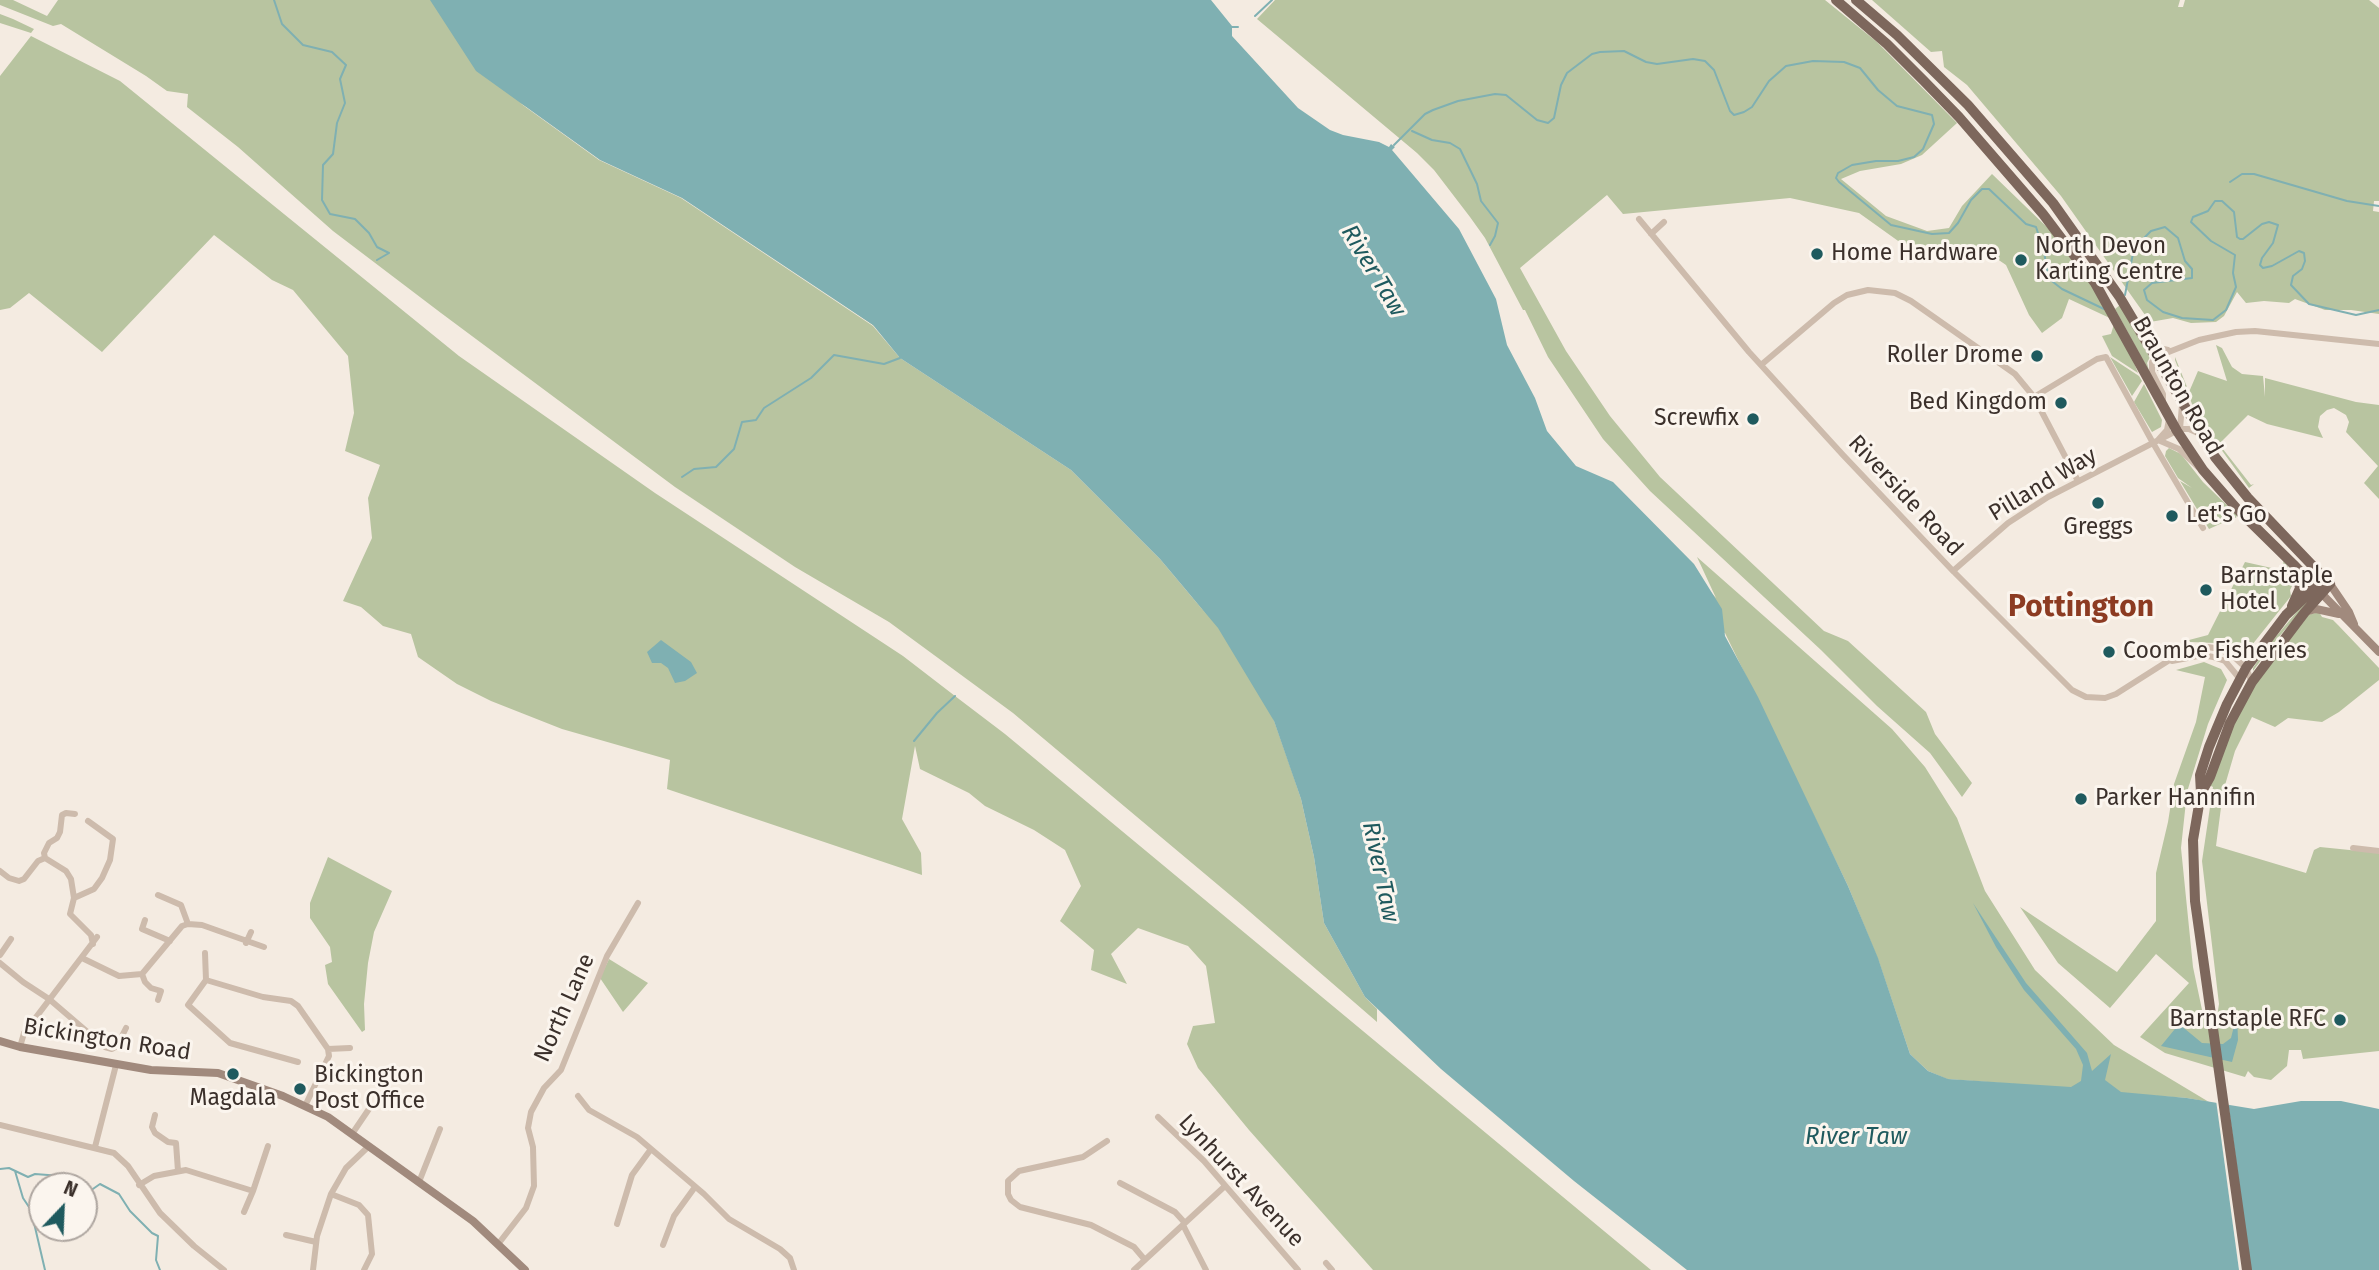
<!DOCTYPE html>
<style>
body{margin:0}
#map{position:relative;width:2379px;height:1270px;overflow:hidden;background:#f4ebe1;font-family:"Fira Sans",sans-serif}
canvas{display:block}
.north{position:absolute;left:28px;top:1172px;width:70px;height:70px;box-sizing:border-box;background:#fbf5ee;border:2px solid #aea6a0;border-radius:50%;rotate:23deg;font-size:19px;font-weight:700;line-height:28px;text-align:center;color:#3b302b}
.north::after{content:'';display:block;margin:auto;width:24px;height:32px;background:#1f5a5e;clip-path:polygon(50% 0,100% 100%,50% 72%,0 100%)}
</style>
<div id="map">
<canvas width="2379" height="1270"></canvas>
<div class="north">N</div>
</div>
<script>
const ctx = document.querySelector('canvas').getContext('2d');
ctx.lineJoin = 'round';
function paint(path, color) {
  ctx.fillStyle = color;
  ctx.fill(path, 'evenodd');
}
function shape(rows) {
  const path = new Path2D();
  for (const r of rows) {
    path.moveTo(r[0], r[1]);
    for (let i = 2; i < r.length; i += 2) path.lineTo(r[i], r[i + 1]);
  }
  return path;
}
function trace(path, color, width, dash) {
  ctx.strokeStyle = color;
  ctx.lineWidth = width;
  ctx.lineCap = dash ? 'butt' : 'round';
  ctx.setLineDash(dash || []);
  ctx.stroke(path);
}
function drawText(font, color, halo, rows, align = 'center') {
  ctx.font = font + ' "Fira Sans",sans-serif';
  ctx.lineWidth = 6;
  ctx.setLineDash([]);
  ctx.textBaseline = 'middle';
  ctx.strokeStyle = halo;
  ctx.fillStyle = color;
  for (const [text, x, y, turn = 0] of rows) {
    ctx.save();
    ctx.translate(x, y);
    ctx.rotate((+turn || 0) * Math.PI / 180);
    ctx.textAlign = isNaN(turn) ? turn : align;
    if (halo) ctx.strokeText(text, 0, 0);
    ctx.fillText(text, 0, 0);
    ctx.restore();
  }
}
const green = shape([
 [0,0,13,0,47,16,58,0,1010,0,1028,18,1292,772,1301,799,1314,857,1324,923,1365,997,1377,1009,1377,1022,1242,905,1013,713,889,622,795,567,675,487,441,313,333,231,238,147,187,107,188,94,167,91,146,76,61,24,53,26,0,5],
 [520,103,683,197,761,248,873,325,1073,469,1162,559,1207,615,1160,559,1071,470,900,358,873,326,681,198,599,160],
 [1275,0,1825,0,1877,42,1957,123,1922,155,1901,164,1860,171,1841,179,1886,216,1927,231,1949,228,1962,206,1992,174,2054,234,2092,283,2114,320,2069,299,2062,318,2042,333,2029,315,2006,265,1987,252,1901,243,1859,213,1790,198,1623,214,1607,195,1520,268,1566,351,1610,416,1660,477,1824,631,1848,641,1926,712,1935,734,1972,783,1962,797,1930,753,1877,706,1821,650,1650,491,1603,439,1548,357,1525,310,1523,310,1485,238,1470,217,1434,170,1417,153,1257,19],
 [1872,0,2180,0,2178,7,2183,7,2185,0,2369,0,2379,8,2379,201,2374,201,2373,211,2379,212,2379,314,2351,310,2325,310,2295,299,2289,303,2264,301,2246,303,2237,292,2224,316,2216,322,2191,323,2173,318,2150,322,2061,196,1967,85,1944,67,1942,51,1931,52],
 [0,14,13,19,34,29,31,33,0,23],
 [31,36,120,81,459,356,655,493,903,656,955,696,1005,734,1651,1270,1373,1270,1249,1130,1198,1068,1187,1044,1193,1026,1215,1023,1206,966,1188,946,1138,928,1111,954,1127,984,1091,970,1094,950,1060,921,1081,886,1065,850,1034,830,985,806,969,793,920,769,915,746,902,819,921,853,922,875,667,789,670,760,562,729,491,701,457,684,418,657,411,634,383,626,361,607,343,601,372,538,368,498,380,465,345,451,354,413,348,356,293,290,272,280,214,235,102,352,29,293,10,308,0,310,0,76],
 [1386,158,1454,233,1491,300,1504,349,1530,400,1543,436,1575,471,1610,487,1691,569,1716,598,1697,557,1892,729,1925,767,1957,818,1985,891,2035,970,2114,1045,2209,1102,2187,1098,2114,1093,2121,1097,2257,1114,2303,1107,2341,1108,2379,1114,2379,1116,2353,1121,2327,1117,2304,1119,2251,1129,2201,1123,2173,1118,2152,1108,2108,1105,2091,1101,2091,1094,2094,1090,1947,1079,1928,1071,1910,1054,1879,962,1848,886,1725,633,1710,629,1710,647,1694,628,1592,548,1546,499,1516,437,1499,412,1446,291,1435,277,1383,225,1374,208,1372,195,1375,180],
 [2120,305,2151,355,2147,363,2149,371,2115,309],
 [2114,324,2124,337,2138,373,2112,356,2102,336,2111,334],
 [2216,345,2222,348,2232,367,2242,374,2263,376,2265,397,2265,378,2356,402,2379,405,2379,499,2364,483,2378,466,2346,432,2349,422,2346,415,2334,408,2327,410,2320,416,2318,427,2323,438,2267,424,2248,415,2219,444,2251,485,2254,484,2249,488,2205,427,2192,404,2175,360,2175,357,2189,392,2198,371,2227,381],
 [2110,357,2139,376,2142,381,2132,396],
 [2144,384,2162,420,2161,427,2152,432,2134,402],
 [2169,448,2181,454,2203,482,2237,515,2236,518,2228,516,2231,519,2209,529,2180,481,2192,488,2178,478,2165,456,2166,451],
 [2283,561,2287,564,2293,584,2290,590,2291,596,2248,650,2236,654,2215,643,2190,642,2189,640,2208,635,2245,562,2285,571],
 [2310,596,2312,598,2272,645,2253,671,2253,668,2268,646],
 [2319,612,2322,617,2333,620,2338,625,2379,668,2379,680,2339,712,2322,722,2288,718,2275,727,2252,717,2235,751,2223,792,2216,846,2306,873,2314,850,2320,847,2379,853,2379,1051,2303,1059,2301,1050,2289,1050,2287,1066,2271,1080,2254,1077,2248,1071,2245,1077,2165,1053,2140,1037,2189,983,2156,954,2110,1008,2058,963,2020,907,2117,972,2156,921,2156,873,2168,822,2174,784,2196,722,2205,677,2176,670,2204,662,2221,669,2227,680,2208,724,2187,792,2181,848,2193,967,2205,1024,2216,1023,2219,1004,2202,861,2213,787,2209,785,2218,759,2248,693,2308,615],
 [328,857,392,891,374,932,368,963,364,1004,365,1030,362,1032,328,984,325,965,332,962,330,947,310,918,310,903],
 [609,959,648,983,623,1012,600,978]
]);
const water = shape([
 [430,0,1211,0,1232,26,1232,36,1298,108,1330,130,1343,135,1379,142,1389,147,1391,144,1395,147,1392,150,1459,229,1496,299,1507,345,1535,398,1547,431,1576,466,1613,482,1694,564,1722,609,1725,636,1758,697,1848,886,1878,958,1910,1054,1928,1071,1948,1079,2071,1087,2081,1081,2083,1065,2076,1049,2024,990,1996,947,1973,903,2026,983,2087,1053,2092,1071,2111,1054,2105,1080,2121,1092,2187,1098,2254,1109,2301,1101,2341,1101,2379,1109,2379,1270,1687,1270,1574,1181,1441,1069,1365,997,1324,923,1314,857,1301,799,1274,721,1218,628,1160,559,1071,470,900,358,873,325,682,198,600,160,476,71],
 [661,640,691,662,697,673,685,681,675,683,668,668,661,663,652,663,647,652],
 [2237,1014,2238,1040,2232,1062,2161,1046,2179,1024,2202,1043,2223,1044,2231,1038]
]);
const pier = shape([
 [2216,1100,2228,1102,2251,1270,2239,1270]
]);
const stream = shape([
 [274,0,282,24,303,45,332,52,346,65,340,79,345,103,337,123,333,154,323,165,322,200,330,214,355,219,369,233,377,247,389,253,377,260],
 [1255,16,1272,0],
 [1230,27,1238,27],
 [1412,131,1432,140,1450,143,1460,149,1477,184,1481,201,1498,223,1495,236,1490,245],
 [1394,145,1425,114,1433,110,1458,101,1495,94,1506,95,1537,120,1548,123,1554,118,1561,85,1567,73,1592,54,1600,52,1624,51,1646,62,1657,64,1693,59,1705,61,1714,70,1730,111,1734,115,1744,112,1752,107,1769,81,1786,66,1813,61,1844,62,1860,68,1878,90,1897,106,1932,115,1934,124,1923,149,1914,157,1898,161,1876,161,1852,165,1838,173,1836,178,1839,182,1891,225,1932,234,1949,233,1958,223,1971,200,1982,189,1989,189,2026,224,2036,227,2044,251,2048,278,2062,289,2104,309],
 [2230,182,2242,174,2254,174,2347,201,2379,206],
 [2125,295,2134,248,2151,231,2165,227,2178,238,2185,261,2192,269,2192,278,2152,283,2144,290,2147,300,2163,312,2182,318,2213,320,2226,310,2236,287,2233,273,2235,255,2211,241,2191,222,2193,217,2208,211,2215,201,2222,201,2234,212,2237,237,2240,239,2243,239,2262,224,2269,222,2278,225,2273,243,2262,258,2260,265,2263,268,2272,266,2299,251,2304,253,2305,261,2302,269,2293,276,2291,285,2309,304,2356,315,2379,310],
 [682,477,694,469,716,467,734,449,742,422,756,420,764,408,811,378,834,355,884,364,900,358],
 [914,741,937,713,955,696],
 [0,1169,9,1168,28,1177,35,1174,61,1176,63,1186],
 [15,1171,23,1198,31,1210,45,1270],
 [71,1186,81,1181,90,1191,100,1184,119,1194,130,1211,152,1233,158,1236,156,1260,160,1270]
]);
const minor = shape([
 [1639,219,1749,352,1843,455,1953,571,2072,690,2086,697,2105,698,2116,694,2179,654,2191,649,2208,647,2220,649,2233,656,2246,668,2252,682],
 [1651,234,1664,222],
 [2148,339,2159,348,2168,350],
 [1761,365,1834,303,1847,295,1868,290,1895,293,1911,301,2015,374,2034,397,2078,481],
 [2034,397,2097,359,2106,357,2153,443,2203,528],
 [2163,403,2163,394,2152,372,2152,362,2156,357,2199,340,2236,332,2255,331,2379,344],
 [2169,419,2167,430,2158,440,2179,449,2198,467],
 [2180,429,2182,405],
 [1953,571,2008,523,2048,497,2180,429,2189,429,2198,433],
 [2172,661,2203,655,2213,657,2225,661,2240,679],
 [2353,848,2379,851],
 [45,858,66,871,71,879,74,898,70,914,91,935,93,944],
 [45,858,44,853,49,843,57,838,60,832,62,815,66,813,75,814],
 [0,871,9,878,19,881,24,879,38,861,45,858],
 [158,895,181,905,188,924],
 [74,898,94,889,102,878,110,860,113,839,88,821],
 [145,920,142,929,170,941],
 [246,943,251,932],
 [205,953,206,980],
 [0,955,11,939],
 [82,958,119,976,142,974,145,982,151,988,161,991,158,1000],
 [0,963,23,982,49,999,105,1047,112,1049,117,1046,126,1028],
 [142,974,182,926,188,924,202,925,264,947],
 [20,1047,24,1033,97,937],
 [328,1049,350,1048],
 [298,1062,230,1043,188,1005,206,980,263,997,291,1001,298,1006,328,1049,329,1056,305,1106],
 [578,1096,589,1110,637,1137,704,1194,729,1219,780,1249,790,1258,794,1270],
 [155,1115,152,1127,155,1133,168,1142,176,1143,178,1171],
 [1158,1117,1204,1161,1298,1270],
 [0,1125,114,1153,128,1166,160,1213,194,1246,224,1270],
 [352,1134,371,1106],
 [1107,1141,1083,1157,1019,1171,1008,1181,1008,1194,1011,1200,1020,1207,1091,1225,1134,1247,1145,1260],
 [95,1147,116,1065],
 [419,1182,440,1129],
 [1120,1183,1175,1212,1185,1223],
 [139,1185,154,1176,186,1170,253,1191,268,1146],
 [331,1194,359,1205,368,1215,372,1254,364,1270],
 [244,1212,253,1191],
 [617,1224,632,1175,651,1149],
 [1183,1225,1206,1270],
 [286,1235,316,1242],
 [499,1243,526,1208,534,1186,533,1147,528,1128,531,1112,544,1088,561,1070,607,956,638,903],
 [663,1245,674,1216,695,1187],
 [1326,1263,1332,1270],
 [313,1270,317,1236,331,1194,346,1168,369,1146],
 [1134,1270,1225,1186]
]);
const secondary = shape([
 [2330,584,2349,612,2354,624],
 [2321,593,2379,652],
 [2305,612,2316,609,2339,614],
 [0,1041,20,1047,151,1070,218,1073,283,1096,328,1117,473,1221,525,1270]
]);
const primary = shape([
 [1836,0,1887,44,1924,81,1959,117,2043,214,2095,283,2177,431,2203,470,2238,510,2293,564,2321,593],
 [1856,0,1897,35,1968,105,2053,203,2119,296,2215,457,2248,498,2330,584,2305,612,2252,682,2230,723,2210,777,2201,793],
 [2292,606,2300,588,2296,568],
 [2247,1270,2195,901,2193,840,2201,793,2200,775,2209,747,2227,704,2246,668,2286,615,2319,584]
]);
const markers = [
 [1817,254,7,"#1f5a5e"],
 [2021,260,7,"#1f5a5e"],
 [2037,356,7,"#1f5a5e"],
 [2061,403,7,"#1f5a5e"],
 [1753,419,7,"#1f5a5e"],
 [2098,503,7,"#1f5a5e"],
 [2172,516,7,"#1f5a5e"],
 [2206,590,7,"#1f5a5e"],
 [2109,652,7,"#1f5a5e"],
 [2081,799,7,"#1f5a5e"],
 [2340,1020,7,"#1f5a5e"],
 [233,1074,7,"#1f5a5e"],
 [300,1089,7,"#1f5a5e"]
];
const poiNames = [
 ["North Devon",2035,247],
 ["Karting Centre",2035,273],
 ["Home Hardware",1831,254],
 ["Roller Drome",2023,356,"right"],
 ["Bed Kingdom",2047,403,"right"],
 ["Screwfix",1739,419,"right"],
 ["Let's Go",2186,516],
 ["Greggs",2098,528,"center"],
 ["Barnstaple",2220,577],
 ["Hotel",2220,603],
 ["Coombe Fisheries",2123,652],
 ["Parker Hannifin",2095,799],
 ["Barnstaple RFC",2326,1020,"right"],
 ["Bickington",314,1076],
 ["Post Office",314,1102],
 ["Magdala",233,1099,"center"]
];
const streetNames = [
 ["Braunton Road",2177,386,60],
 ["Pilland Way",2043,485,-31],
 ["Riverside Road",1905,496,47],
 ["North Lane",565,1008,-66],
 ["Bickington Road",107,1040,9],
 ["Lynhurst Avenue",1241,1181,47]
];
const waterNames = [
 ["River Taw",1373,271,59],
 ["River Taw",1380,872,78],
 ["River Taw",1856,1137]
];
const districtNames = [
 ["Pottington",2081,608]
];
paint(green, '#b8c4a0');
paint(water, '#7fb0b2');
paint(pier, '#f4ebe1');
trace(stream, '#7fb0b2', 2);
trace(minor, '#cdbbac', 6);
trace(secondary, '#a18a7d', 8);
trace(primary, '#7d675c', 10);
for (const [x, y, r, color] of markers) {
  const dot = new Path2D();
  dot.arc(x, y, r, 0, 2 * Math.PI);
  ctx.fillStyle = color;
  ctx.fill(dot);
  trace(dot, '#fbf5ee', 2.5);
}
drawText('23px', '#3b302b', '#fbf5ee', poiNames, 'left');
drawText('23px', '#3b302b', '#fbf5ee', streetNames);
drawText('italic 24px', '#1f5a5e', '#fbf5ee', waterNames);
drawText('bold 30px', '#8c3b22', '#fbf5ee', districtNames);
</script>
